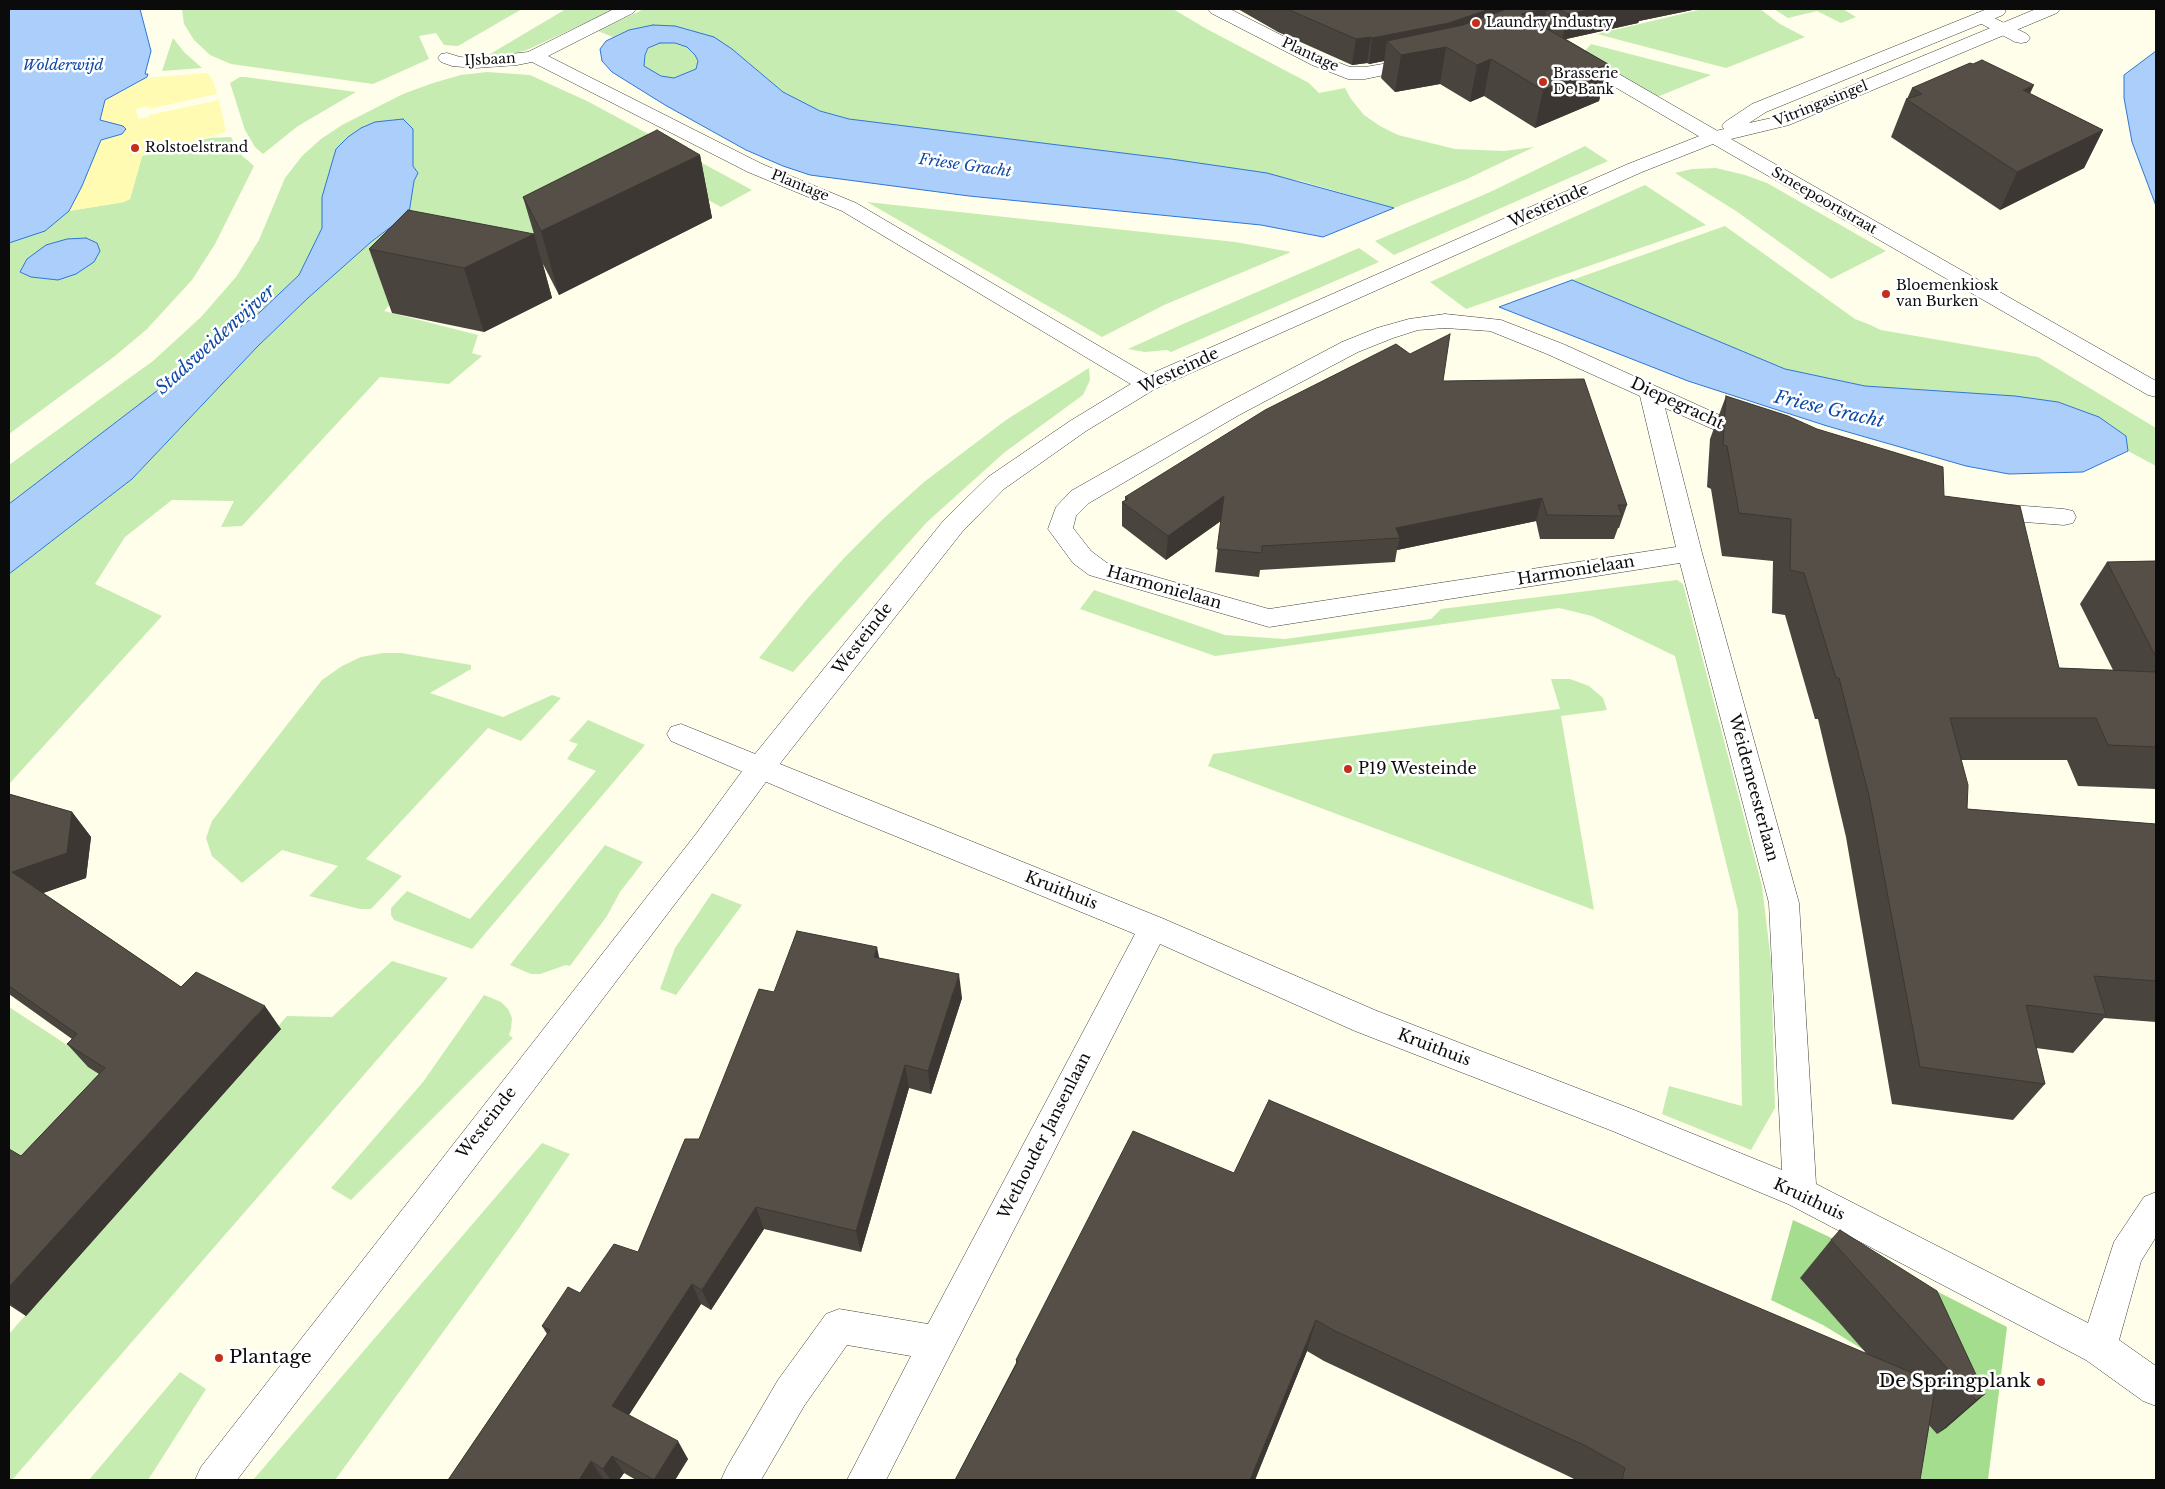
<!DOCTYPE html>
<style>
body{margin:0}
#map{position:relative;width:2165px;height:1489px;overflow:hidden;background:#fffeea;font-family:"Libre Baskerville",serif}
canvas{display:block}
.frame{position:absolute;inset:0;border:10px solid #0b0b0b;pointer-events:none}
</style>
<div id="map">
<canvas width="2165" height="1489"></canvas>
<div class="frame"></div>
</div>
<script>
const ctx = document.querySelector('canvas').getContext('2d');
ctx.lineJoin = 'round';
function paint(path, color) {
  ctx.fillStyle = color;
  ctx.fill(path, 'evenodd');
}
function shape(rows) {
  const path = new Path2D();
  for (const r of rows) {
    path.moveTo(r[0], r[1]);
    for (let i = 2; i < r.length; i += 2) path.lineTo(r[i], r[i + 1]);
  }
  return path;
}
function trace(path, color, width, dash) {
  ctx.strokeStyle = color;
  ctx.lineWidth = width;
  ctx.lineCap = dash ? 'butt' : 'round';
  ctx.setLineDash(dash || []);
  ctx.stroke(path);
}
function drawText(font, color, halo, rows, align = 'center') {
  ctx.font = font + ' "Libre Baskerville",serif';
  ctx.lineWidth = 5;
  ctx.setLineDash([]);
  ctx.textBaseline = 'middle';
  ctx.strokeStyle = halo;
  ctx.fillStyle = color;
  for (const [text, x, y, turn = 0] of rows) {
    ctx.save();
    ctx.translate(x, y);
    ctx.rotate((+turn || 0) * Math.PI / 180);
    ctx.textAlign = isNaN(turn) ? turn : align;
    if (halo) ctx.strokeText(text, 0, 0);
    ctx.fillText(text, 0, 0);
    ctx.restore();
  }
}
const green = shape([
 [182,9,522,9,458,46,444,45,436,33,419,36,429,59,373,84,231,64,210,55,194,40,184,24],
 [566,9,615,9,527,50,503,56,485,57],
 [644,9,1173,9,1205,28,1309,83,1319,93,1345,88,1351,99,1364,115,1380,126,1398,135,1455,149,1504,151,1534,147,1467,179,1394,208,1301,181,1171,159,849,119,820,111,783,92,732,49,653,25,629,30,613,37,598,31],
 [1703,9,1760,9,1780,24,1805,37,1726,68,1597,34],
 [1774,9,1843,9,1856,17,1841,23,1817,11,1788,18],
 [173,38,184,52,202,68,162,71],
 [660,43,675,43,687,47,695,55,698,61,696,69,674,78,661,76,644,66,645,55,649,48],
 [1591,44,1711,75,1657,97,1583,53],
 [487,72,530,75,589,102,752,190,721,207,679,184,503,273,432,260,384,311,478,335,472,353,482,356,449,384,380,377,242,526,221,527,234,501,172,500,125,537,95,584,162,616,9,784,9,574,132,479,258,346,308,298,371,242,408,213,414,181,418,173,413,166,413,129,322,197,322,228,299,275,260,312,9,504,9,465,153,361,201,317,236,277,259,240,285,178,302,156,321,139,342,125,403,94,433,83,461,75],
 [240,77,245,77,356,92,298,126,263,154,255,147,245,130,230,83],
 [231,137,239,153,254,166,215,244,192,280,147,329,115,356,9,434,9,243,45,231,69,211,124,202,130,199,142,156,209,138],
 [27,259,58,280,32,277,21,272],
 [1585,146,1608,161,1394,255,1375,241,1488,193],
 [1716,168,1745,175,1767,183,1886,251,1831,279,1736,211,1675,173,1692,169],
 [1645,185,1706,225,1466,309,1430,282],
 [867,202,1235,242,1291,252,1164,305,1102,337],
 [1725,226,1855,319,1868,324,1881,330,2038,357,2156,428,2156,466,2128,451,2126,436,2099,417,2058,402,2015,396,1865,386,1785,369,1572,280],
 [1359,248,1379,262,1171,352,1167,350,1145,352,1128,349,1183,324],
 [1089,368,1090,380,1083,395,1005,452,927,522,793,672,759,658,807,599,845,557,884,518,924,482,1006,420],
 [1677,580,1683,584,1762,886,1771,961,1775,1108,1751,1150,1662,1114,1669,1086,1742,1106,1738,911,1675,656,1592,616,1559,608,1215,656,1080,609,1094,590,1225,635,1285,639,1431,619,1441,609],
 [383,653,401,653,471,665,471,669,430,693,503,717,552,695,561,698,521,741,488,728,366,859,402,876,371,909,360,909,309,896,338,866,282,850,242,883,212,856,206,838,212,821,322,680,342,666,361,657],
 [1551,679,1570,679,1589,686,1603,698,1607,710,1561,716,1594,910,1208,766,1213,754,1560,709],
 [588,720,645,745,472,949,394,920,391,915,391,908,407,891,470,919,596,771,567,759,578,744,569,741],
 [605,845,643,862,620,892,607,916,570,966,566,965,540,974,531,974,510,965],
 [712,893,742,905,676,995,660,989,675,948],
 [392,961,448,978,12,1480,9,1480,9,1334,287,1016,332,1017],
 [484,995,501,1002,508,1009,512,1018,511,1029,509,1035,513,1038,351,1200,331,1188,423,1082],
 [9,1007,113,1075,9,1175],
 [542,1143,570,1154,519,1228,335,1480,253,1480],
 [180,1372,206,1389,148,1480,89,1480]
]);
const forest = shape([
 [1793,1220,1836,1240,2007,1327,1988,1480,1901,1480,1913,1380,1823,1325,1771,1300]
]);
const sand = shape([
 [208,73,214,83,217,94,149,109,148,106,136,109,138,119,149,117,149,115,219,100,226,132,142,156,130,199,124,202,69,211,82,186,101,140,111,137,123,126,100,120,105,100,138,83,143,78]
]);
const water = shape([
 [9,9,140,9,151,51,145,74,148,74,147,77,105,100,100,120,123,126,126,129,122,134,101,140,82,186,69,211,45,231,9,243,9,9],
 [653,25,675,26,714,37,732,49,783,92,820,111,849,119,1171,159,1267,173,1394,208,1323,237,1261,225,969,196,810,175,783,166,746,150,665,105,612,72,602,61,600,49,606,41,629,30,653,25],
 [660,43,675,43,687,47,695,55,698,61,696,69,674,78,661,76,644,66,645,55,648,48,660,43],
 [2156,51,2156,206,2132,142,2124,98,2124,75,2156,51],
 [403,119,413,129,413,166,418,173,414,181,409,213,371,242,308,298,258,346,132,479,9,574,9,504,260,312,299,275,322,228,322,197,336,149,348,137,361,128,375,122,403,119],
 [86,238,97,243,100,251,94,262,76,274,58,280,31,277,20,272,27,259,46,245,67,239,86,238],
 [1572,280,1785,369,1865,386,2015,396,2058,402,2099,417,2126,436,2128,451,2083,472,2009,474,1966,466,1827,426,1688,381,1499,307,1572,280]
]);
const minor = shape([
 [614,9,636,9,633,13,548,56,762,164,856,203,1155,379,1158,384,1155,389,1147,391,1139,389,842,211,748,172,532,62,517,65,475,68,452,66,441,62,438,58,441,54,447,53,460,57,475,58,528,52,614,9],
 [1208,9,1230,9,1324,57,1350,67,1365,67,1418,58,1424,59,1427,63,1424,67,1418,68,1365,79,1348,79,1312,65,1211,13,1208,9],
 [1982,12,2027,34,2030,38,2027,42,2021,43,2015,42,1976,21,1973,17,1976,13,1982,12],
 [1573,50,1579,51,1721,133,1724,137,1721,141,1714,143,1707,141,1567,59,1564,55,1567,51,1573,50],
 [1445,314,1501,320,1563,344,1757,432,1761,437,1757,442,1749,445,1665,408,1702,553,1799,903,1816,1184,2088,1323,2114,1242,2144,1197,2156,1192,2156,1237,2141,1261,2119,1340,2156,1366,2156,1406,2143,1401,2086,1360,1788,1204,1610,1130,1355,1031,1160,944,886,1480,847,1480,911,1356,847,1345,804,1406,761,1480,721,1480,727,1467,778,1380,826,1314,839,1309,928,1324,1135,934,834,811,671,741,667,734,671,727,681,724,1164,919,1377,1011,1634,1110,1782,1170,1769,903,1680,563,1269,627,1089,575,1073,563,1048,529,1056,507,1071,491,1223,405,1342,342,1377,328,1409,319,1445,314],
 [1445,328,1490,331,1547,354,1640,396,1676,547,1269,609,1107,563,1091,551,1073,528,1076,516,1089,503,1239,415,1358,352,1393,338,1418,330,1445,328],
 [1985,503,2064,509,2073,511,2076,517,2073,523,2064,525,1985,519,1976,517,1973,511,1976,505,1985,503]
]);
const tertiary = shape([
 [1987,9,2004,9,2006,11,2003,15,1766,112,1749,123,1776,117,2036,9,2060,9,2057,13,1789,125,1731,139,2156,381,2156,397,2148,395,1713,144,1642,172,1155,389,1086,431,1004,489,962,532,771,775,716,850,237,1480,195,1480,201,1467,696,834,751,759,944,520,988,477,1070,421,1139,379,1628,164,1707,133,1724,129,1722,126,1725,122,1752,104,1987,9]
]);
const wall = shape([
 [1238,9,1697,9,1639,21,1638,23,1566,39,1608,64,1599,101,1535,128,1484,96,1470,102,1440,84,1395,92,1381,78,1384,61,1369,64,1367,63,1352,65,1278,32],
 [1912,88,2031,94,2103,130,2084,168,2000,210,1891,137,1906,99,1907,99],
 [700,155,712,218,559,295,543,264,552,298,484,332,392,313,369,249,534,234,523,197],
 [1443,381,1627,505,1619,528,1618,528,1614,539,1540,539,1536,521,1397,550,1395,562,1260,570,1259,577,1215,572,1221,521,1166,560,1122,526,1122,502,1125,501,1125,497],
 [1726,396,1944,496,2059,668,2113,670,2080,604,2107,562,2156,561,2156,789,2078,786,2067,760,1961,760,1967,809,2156,824,2156,1022,2104,1018,2073,1053,2036,1048,2045,1084,2013,1120,1892,1104,1846,837,1818,719,1815,719,1785,615,1772,613,1773,561,1722,556,1711,489,1707,487,1710,439],
 [9,794,72,812,91,837,86,878,43,893,181,987,281,1029,26,1316,9,1305,9,1149,21,1156,99,1074,88,1067,67,1044,72,1039,9,994],
 [879,958,962,998,931,1094,909,1088,861,1252,764,1229,711,1310,701,1304,629,1415,688,1459,675,1480,636,1480,624,1473,619,1480,606,1480,603,1479,448,1480,547,1334,542,1326,580,1293,638,1252,699,1139,774,992],
 [1234,1173,1866,1353,1800,1278,1831,1240,1985,1394,1946,1428,1937,1434,1929,1425,1920,1480,1576,1480,1566,1475,1324,1361,1307,1351,1255,1480,955,1480,1016,1363,1016,1360]
]);
const shadedWall = shape([
 [1490,9,1510,9,1446,47,1440,84,1395,92,1401,55,1387,41,1384,61,1369,64,1372,38],
 [1547,9,1539,45,1521,14],
 [1593,9,1697,9,1639,21,1638,23,1562,40,1568,14],
 [1371,37,1367,63,1352,65,1356,39],
 [1491,59,1484,96,1470,102,1477,65],
 [1608,64,1599,101,1535,128,1543,90],
 [2034,85,2017,122,2023,90],
 [2103,130,2084,168,2000,210,2017,172],
 [700,155,712,218,559,295,541,231],
 [534,234,552,298,484,332,464,268],
 [1224,496,1222,520,1166,560,1168,536],
 [1542,498,1536,521,1397,550,1400,538,1396,528],
 [72,812,91,837,86,878,32,897,12,872],
 [877,947,882,971,874,957],
 [959,974,962,998,931,1094,928,1071],
 [265,1006,281,1029,26,1316,9,1302,9,1287],
 [905,1065,909,1088,861,1252,856,1231],
 [756,1207,764,1229,711,1310,702,1290],
 [692,1284,701,1304,623,1424,612,1406],
 [1316,1320,1307,1351,1255,1480,1250,1480],
 [1985,1394,1946,1428,1937,1434,1976,1400],
 [678,1441,688,1459,675,1480,654,1480],
 [612,1456,624,1473,619,1480,611,1480,603,1469],
 [591,1461,603,1479,602,1480,579,1480]
]);
const building = shape([
 [1287,9,1490,9,1449,23,1372,38,1371,37,1356,39,1287,9],
 [1507,9,1545,9,1521,14,1608,64,1543,90,1491,59,1477,65,1446,47,1401,55,1387,41,1463,25,1507,9],
 [1559,9,1593,9,1568,14,1559,9],
 [1982,60,2034,85,2023,90,2103,130,2017,172,1906,99,1922,94,1912,88,1970,63,1973,64,1982,60],
 [657,130,700,155,541,231,523,197,657,130],
 [408,210,534,234,464,268,369,249,408,210],
 [1450,334,1443,381,1584,379,1627,505,1618,505,1622,516,1547,515,1542,498,1396,528,1400,538,1262,546,1262,553,1217,549,1224,496,1168,536,1122,502,1128,499,1125,497,1265,410,1396,344,1410,354,1450,334],
 [1726,396,1788,416,1817,429,1943,467,1944,496,2020,506,2059,668,2156,672,2156,747,2108,745,2096,718,1950,718,1968,785,1967,809,2156,824,2156,981,2094,976,2106,1015,2026,1005,2045,1084,1920,1067,1869,796,1839,678,1836,678,1804,573,1790,570,1791,519,1739,513,1727,446,1723,445,1726,396],
 [2156,561,2156,657,2107,562,2156,561],
 [9,794,72,812,67,853,12,872,181,987,196,972,265,1006,9,1287,9,1149,21,1156,105,1068,67,1044,77,1034,9,986,9,794],
 [797,931,877,947,874,957,959,974,928,1071,905,1065,856,1231,756,1207,702,1290,692,1284,612,1406,678,1441,654,1480,612,1456,603,1469,591,1461,579,1480,448,1480,550,1330,542,1326,568,1287,580,1293,614,1244,638,1252,685,1139,699,1139,759,989,774,992,797,931],
 [1269,1100,1936,1383,1920,1480,1622,1480,1625,1468,1586,1446,1333,1330,1316,1320,1250,1480,955,1480,1018,1361,1016,1360,1133,1131,1234,1173,1269,1100],
 [1840,1230,1937,1291,1985,1394,1976,1400,1831,1240,1840,1230]
]);
const markers = [
 [1476,23,5,"#c42f1b"],
 [1543,82,5,"#c42f1b"],
 [135,148,5,"#c42f1b"],
 [1886,294,5,"#c42f1b"],
 [1348,769,5,"#c42f1b"],
 [219,1358,5,"#c42f1b"],
 [2041,1382,5,"#c42f1b"]
];
const farPoinames = [
 ["Laundry Industry",1486,23],
 ["Brasserie",1553,74],
 ["De Bank",1553,90],
 ["Rolstoelstrand",145,148],
 ["Bloemenkiosk",1896,286],
 ["van Burken",1896,302]
];
const farStreetnames = [
 ["Plantage",1310,55,25],
 ["IJsbaan",490,60,-3],
 ["Vitringasingel",1821,104,-22],
 ["Plantage",800,186,22],
 ["Smeepoortstraat",1824,201,30]
];
const farWaternames = [
 ["Wolderwijd",63,66],
 ["Friese Gracht",965,166,8]
];
const streetNames = [
 ["Westeinde",1549,206,-24],
 ["Westeinde",1179,371,-25],
 ["Diepegracht",1677,404,25],
 ["Harmonielaan",1576,571,-9],
 ["Harmonielaan",1164,588,16],
 ["Westeinde",863,639,-52],
 ["Weidemeesterlaan",1753,788,75],
 ["Kruithuis",1061,891,22],
 ["Kruithuis",1434,1048,21],
 ["Westeinde",487,1123,-52],
 ["Wethouder Jansenlaan",1045,1136,-63],
 ["Kruithuis",1809,1200,25]
];
const poiNames = [
 ["P19 Westeinde",1358,769]
];
const waterNames = [
 ["Stadsweidenvijver",216,340,-42],
 ["Friese Gracht",1829,410,13]
];
const nearPoinames = [
 ["Plantage",229,1358],
 ["De Springplank",2031,1382,"right"]
];
paint(green, '#c6ecb1');
paint(forest, '#a5dd8f');
paint(sand, '#fffbb2');
paint(water, '#abcffa');
trace(water, '#2d76d6', 1);
trace(minor, '#3e3e3e', 1);
trace(tertiary, '#3e3e3e', 1);
paint(minor, '#fff');
paint(tertiary, '#fff');
paint(wall, '#49443d');
paint(shadedWall, '#3c3732');
paint(building, '#554f47');
trace(building, '#3c3732', 1);
for (const [x, y, r, color] of markers) {
  const dot = new Path2D();
  dot.arc(x, y, r, 0, 2 * Math.PI);
  ctx.fillStyle = color;
  ctx.fill(dot);
  trace(dot, '#fff', 2);
}
drawText('14px', '#0b0b0b', '#fff', farPoinames, 'left');
drawText('14px', '#0b0b0b', '#fff', farStreetnames);
drawText('italic 15px', '#0d49a5', '#fff', farWaternames);
drawText('16px', '#0b0b0b', '#fff', streetNames);
drawText('16px', '#0b0b0b', '#fff', poiNames, 'left');
drawText('italic 18px', '#0d49a5', '#fff', waterNames);
drawText('19px', '#0b0b0b', '#fff', nearPoinames, 'left');
</script>
